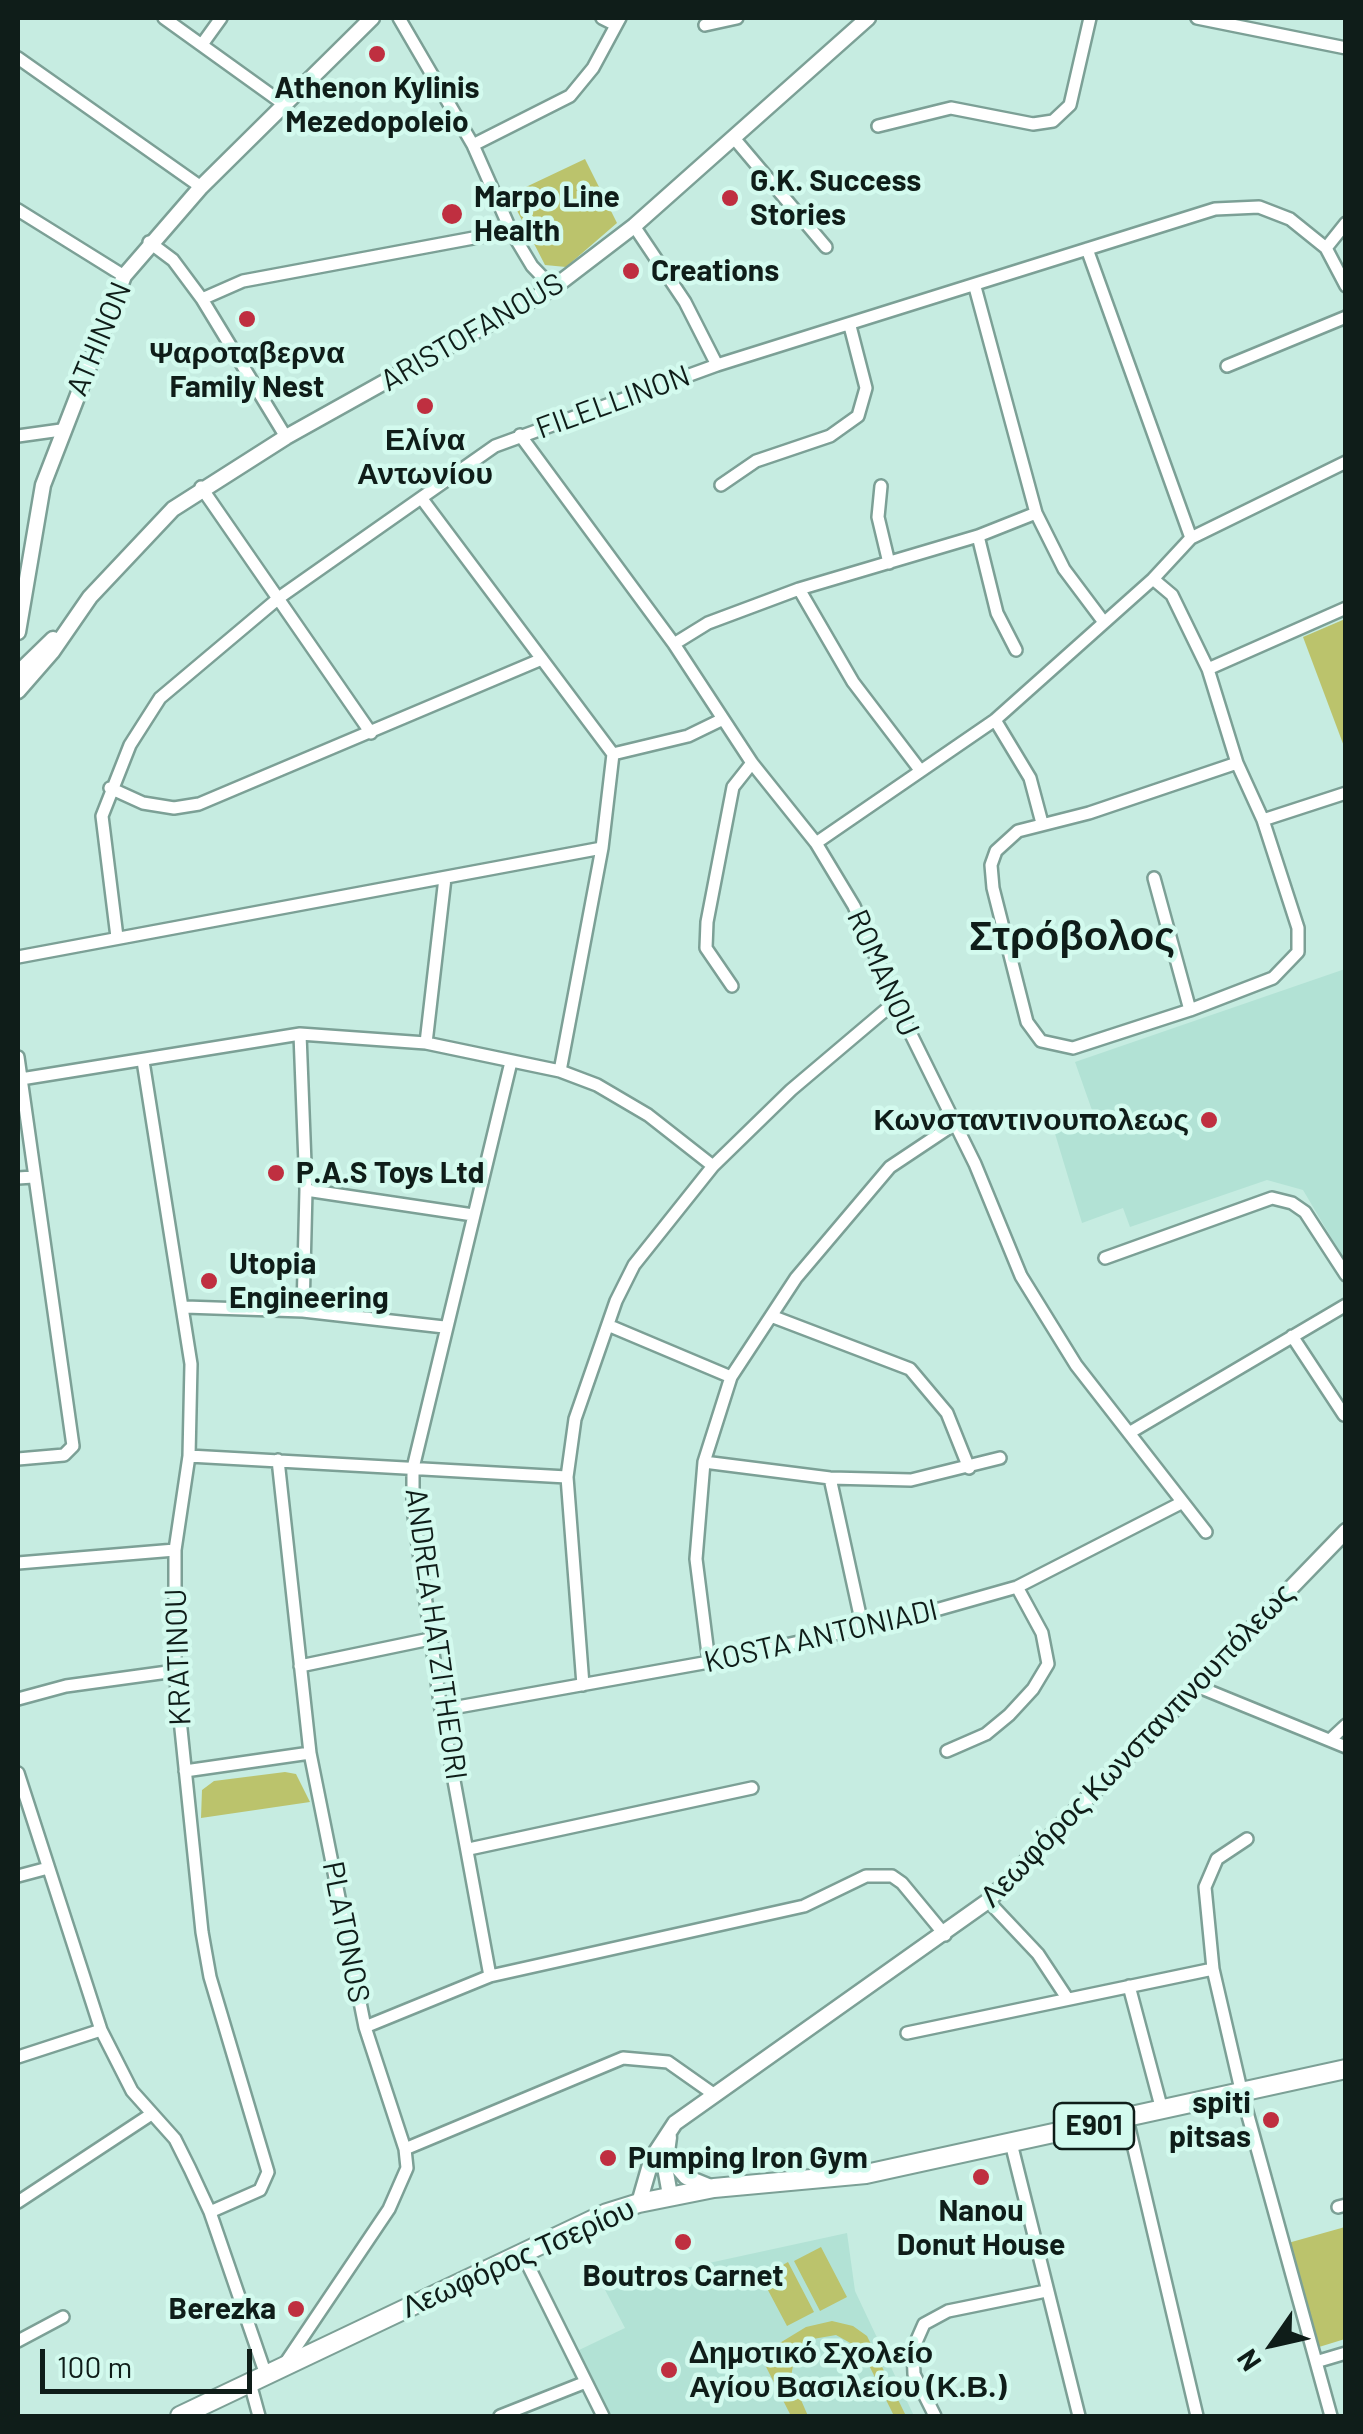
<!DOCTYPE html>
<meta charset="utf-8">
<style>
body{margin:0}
#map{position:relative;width:1363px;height:2434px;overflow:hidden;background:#c6ece1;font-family:Barlow,sans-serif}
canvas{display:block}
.frame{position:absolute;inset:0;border:20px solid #0f1d19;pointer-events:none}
.north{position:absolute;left:1223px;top:2294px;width:100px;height:100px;-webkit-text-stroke:8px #d3faee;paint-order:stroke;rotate:236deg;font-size:28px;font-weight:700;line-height:40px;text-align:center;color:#0f1d19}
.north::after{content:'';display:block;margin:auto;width:35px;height:45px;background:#0f1d19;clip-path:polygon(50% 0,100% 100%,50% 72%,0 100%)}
.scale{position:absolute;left:40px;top:2349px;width:212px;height:45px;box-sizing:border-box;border:5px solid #0f1d19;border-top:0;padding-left:12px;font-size:30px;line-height:35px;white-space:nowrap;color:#0f1d19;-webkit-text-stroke:8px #d3faee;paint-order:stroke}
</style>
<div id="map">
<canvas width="1363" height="2434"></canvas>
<div class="frame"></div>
<div class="north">N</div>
<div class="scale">100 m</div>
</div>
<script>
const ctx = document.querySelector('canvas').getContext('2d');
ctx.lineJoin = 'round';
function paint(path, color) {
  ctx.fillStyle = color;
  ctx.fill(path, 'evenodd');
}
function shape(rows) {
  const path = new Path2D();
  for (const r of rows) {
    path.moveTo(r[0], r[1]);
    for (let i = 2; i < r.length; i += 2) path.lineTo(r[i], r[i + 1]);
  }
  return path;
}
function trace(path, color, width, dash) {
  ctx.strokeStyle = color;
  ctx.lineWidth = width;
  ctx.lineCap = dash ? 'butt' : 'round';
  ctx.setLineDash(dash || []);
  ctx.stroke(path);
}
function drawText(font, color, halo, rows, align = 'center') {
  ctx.font = font + ' Barlow,sans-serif';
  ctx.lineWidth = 9;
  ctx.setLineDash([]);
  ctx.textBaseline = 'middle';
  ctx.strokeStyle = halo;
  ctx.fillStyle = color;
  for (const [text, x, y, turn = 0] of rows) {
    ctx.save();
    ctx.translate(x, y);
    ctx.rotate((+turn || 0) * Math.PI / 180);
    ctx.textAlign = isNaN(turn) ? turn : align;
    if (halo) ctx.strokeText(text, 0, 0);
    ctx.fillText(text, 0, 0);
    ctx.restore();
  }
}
const built = shape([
 [1345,969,1345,1261,1303,1190,1267,1180,1130,1227,1123,1208,1082,1223,1053,1127,1093,1113,1075,1062],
 [847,2233,855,2291,914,2416,610,2416,577,2351,625,2328,603,2286]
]);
const green = shape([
 [585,159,617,223,566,267,545,265,509,195],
 [1345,619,1345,749,1303,637],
 [285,1772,296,1774,310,1802,201,1818,202,1790,214,1781],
 [1345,2227,1345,2339,1319,2347,1288,2243],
 [821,2247,847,2297,820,2311,794,2261],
 [788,2262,814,2312,787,2326,761,2277],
 [832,2321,853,2326,867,2336,906,2416,894,2416,861,2349,836,2335,813,2339,795,2354,791,2377,808,2416,791,2416,760,2355,806,2327]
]);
const minor = shape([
 [164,18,285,105],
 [399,18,473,145,511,231,532,266,553,288],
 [602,18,616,25],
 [1197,18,1346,48],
 [705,25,737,18],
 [203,43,221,18],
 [18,58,201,187],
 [878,126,951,108,1033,124,1053,121,1070,105,1090,18],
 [733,137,826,247],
 [473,145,570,96,593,68,620,18],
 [18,210,124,276],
 [634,226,685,302,717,365],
 [149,242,173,260,202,299,286,437],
 [1326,248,1346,223],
 [1087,249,1191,538],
 [975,287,1036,513,1064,569,1103,621],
 [202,299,243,281,511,231],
 [1227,366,1346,317],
 [520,435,674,644,752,763,816,843,854,906,895,1002,975,1164,1021,1276,1076,1365,1206,1532],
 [18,436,61,430],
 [721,485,756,461,830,436,858,416,866,388,850,326],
 [881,486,878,517,889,563],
 [201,487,371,733],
 [422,499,613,754,602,848,560,1071],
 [978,536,997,613,1016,650],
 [1153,579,1172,595,1208,669,1237,763,1263,820,1298,928,1298,952,1273,978,1190,1010,1073,1048,1041,1041,1027,1022,993,888,991,865,996,851,1018,831,1089,813,1237,763],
 [799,589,853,682,920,770],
 [674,644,708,623,799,589,978,536,1036,513],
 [1208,669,1346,608],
 [995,720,1030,778,1042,823],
 [613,754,688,736,723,719],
 [110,788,143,803,174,808,199,804,542,659],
 [1263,820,1346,793],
 [816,843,995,720,1153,579,1191,538,1346,462],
 [1154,878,1190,1010],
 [117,937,102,816,130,745,160,698,280,597,495,446,717,365,1215,209,1259,207,1290,219,1326,248,1346,286],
 [18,957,602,848],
 [732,986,706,948,707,922,733,787,752,763],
 [300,1034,306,1190,303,1311],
 [426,1043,445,878],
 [18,1057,73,1446,64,1455,18,1459],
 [143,1061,191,1364,189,1456,175,1550,175,1671,202,1932,210,1977,268,2172,260,2190,210,2212],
 [21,1079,300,1034,426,1043,560,1071,597,1085,648,1115,713,1166],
 [18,1178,33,1177],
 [306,1190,473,1215],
 [1105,1258,1272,1198,1292,1203,1305,1212,1346,1275],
 [185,1307,303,1311,444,1327],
 [771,1316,910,1369,947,1413,969,1468],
 [610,1326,731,1377],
 [1292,1336,1344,1415],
 [1129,1433,1346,1305],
 [189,1456,567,1477],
 [278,1460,310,1753,365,2027,405,2149,407,2168,389,2209,284,2365],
 [704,1462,830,1478,911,1480,1000,1458],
 [830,1478,863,1629],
 [18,1563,175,1550],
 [709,1662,696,1559,704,1462,731,1377,796,1278,890,1167,953,1125],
 [300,1666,430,1639],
 [583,1685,567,1477,575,1419,616,1301,634,1265,713,1166,791,1090,895,1002],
 [1194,1685,1346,1747],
 [18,1699,66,1686,175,1671],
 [441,1710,709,1662,911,1617,1017,1587,1181,1503],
 [1331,1739,1346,1725],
 [947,1751,986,1734,1009,1715,1033,1689,1048,1664,1042,1633,1017,1587],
 [185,1771,310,1753],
 [18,1773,101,2030,132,2091,175,2139,190,2169,210,2212,266,2375],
 [1247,1839,1217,1859,1205,1887,1213,1969,1242,2094,1331,2416],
 [469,1849,752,1788],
 [18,1876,48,1868],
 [988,1901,1038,1954,1067,1998],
 [490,1976,441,1710,413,1509,413,1468,511,1062],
 [1129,1986,1162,2110],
 [365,2027,490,1976,804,1906,866,1876,892,1876,902,1883,945,1935],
 [907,2033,1213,1969],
 [18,2057,101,2030],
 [1127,2119,1197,2416],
 [1011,2143,1079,2416],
 [405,2149,623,2058,668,2062,712,2093],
 [18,2202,150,2115],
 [1338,2207,1346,2205],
 [522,2253,603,2416],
 [18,2341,63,2317],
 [1319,2361,1346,2353],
 [250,2383,259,2416],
 [500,2416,586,2382],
 [935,2416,914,2374,913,2349,924,2324,948,2311,1046,2291]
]);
const tertiary = shape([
 [18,632,43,485,124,276,201,187,372,18],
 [18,673,53,639],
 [18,691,52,652,90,597,173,509,286,437,553,288,634,226,868,18],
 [669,2137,665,2167,670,2195],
 [667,2155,686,2177,713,2188],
 [639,2203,652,2158,675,2123,988,1901,1346,1531]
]);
const primary = shape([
 [180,2416,607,2213,639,2203,714,2188,866,2174,1346,2069]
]);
const markers = [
 [377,54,10,"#bf2f40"],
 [730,198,10,"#bf2f40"],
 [452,214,12,"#bf2f40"],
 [631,271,10,"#bf2f40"],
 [247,319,10,"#bf2f40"],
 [425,406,10,"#bf2f40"],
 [1209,1120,10,"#bf2f40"],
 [276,1173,10,"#bf2f40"],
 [209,1281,10,"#bf2f40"],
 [1271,2120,10,"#bf2f40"],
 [608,2158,10,"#bf2f40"],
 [981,2177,10,"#bf2f40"],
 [683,2242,10,"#bf2f40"],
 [296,2309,10,"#bf2f40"],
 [669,2370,10,"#bf2f40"]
];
const shields = [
 [1094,2126,80]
];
const shieldNames = [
 ["E901",1094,2126]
];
const poiNames = [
 ["Athenon Kylinis",377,88,"center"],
 ["Mezedopoleio",377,122,"center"],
 ["G.K. Success",750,181],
 ["Stories",750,215],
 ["Marpo Line",474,197],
 ["Health",474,231],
 ["Creations",651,271],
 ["Ψαροταβερνα",247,353,"center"],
 ["Family Nest",247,387,"center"],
 ["Ελίνα",425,440,"center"],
 ["Αντωνίου",425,474,"center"],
 ["Κωνσταντινουπολεως",1189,1120,"right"],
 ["P.A.S Toys Ltd",296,1173],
 ["Utopia",229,1264],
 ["Engineering",229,1298],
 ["spiti",1251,2103,"right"],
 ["pitsas",1251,2137,"right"],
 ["Pumping Iron Gym",628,2158],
 ["Nanou",981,2211,"center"],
 ["Donut House",981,2245,"center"],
 ["Boutros Carnet",683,2276,"center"],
 ["Berezka",276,2309,"right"],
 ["Δημοτικό Σχολείο",689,2353],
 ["Αγίου Βασιλείου (Κ.Β.)",689,2387]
];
const streetNames = [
 ["ARISTOFANOUS",472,332,-30],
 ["ATHINON",99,339,-67],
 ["FILELLINON",613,402,-20],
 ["ROMANOU",883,973,66],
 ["ANDREA HATZITHEORI",436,1634,82],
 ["KOSTA ANTONIADI",821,1636,-13],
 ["KRATINOU",178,1657,-92],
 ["Λεωφόρος Κωνσταντινουπόλεως",1137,1745,-46],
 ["PLATONOS",346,1932,79],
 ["Λεωφόρος Τσερίου",518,2258,-24]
];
const districtNames = [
 ["Στρόβολος",1072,937]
];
paint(built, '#b2e2d5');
paint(green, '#bbc36c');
trace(minor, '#7ca096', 16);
trace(tertiary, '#7ca096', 19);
trace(primary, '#7ca096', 22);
trace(minor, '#fff', 11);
trace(tertiary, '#fff', 14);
trace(primary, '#fff', 18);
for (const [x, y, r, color] of markers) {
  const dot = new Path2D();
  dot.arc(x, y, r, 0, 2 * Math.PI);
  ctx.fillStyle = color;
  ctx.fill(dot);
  trace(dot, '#d3faee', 4);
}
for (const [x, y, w] of shields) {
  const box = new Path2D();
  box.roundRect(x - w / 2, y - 23, w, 46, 8);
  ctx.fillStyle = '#d3faee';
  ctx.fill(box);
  trace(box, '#0f1d19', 2.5);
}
drawText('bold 28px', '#0f1d19', null, shieldNames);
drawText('bold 30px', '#0f1d19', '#d3faee', poiNames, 'left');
drawText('30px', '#0f1d19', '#d3faee', streetNames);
drawText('bold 40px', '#0f1d19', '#d3faee', districtNames);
</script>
